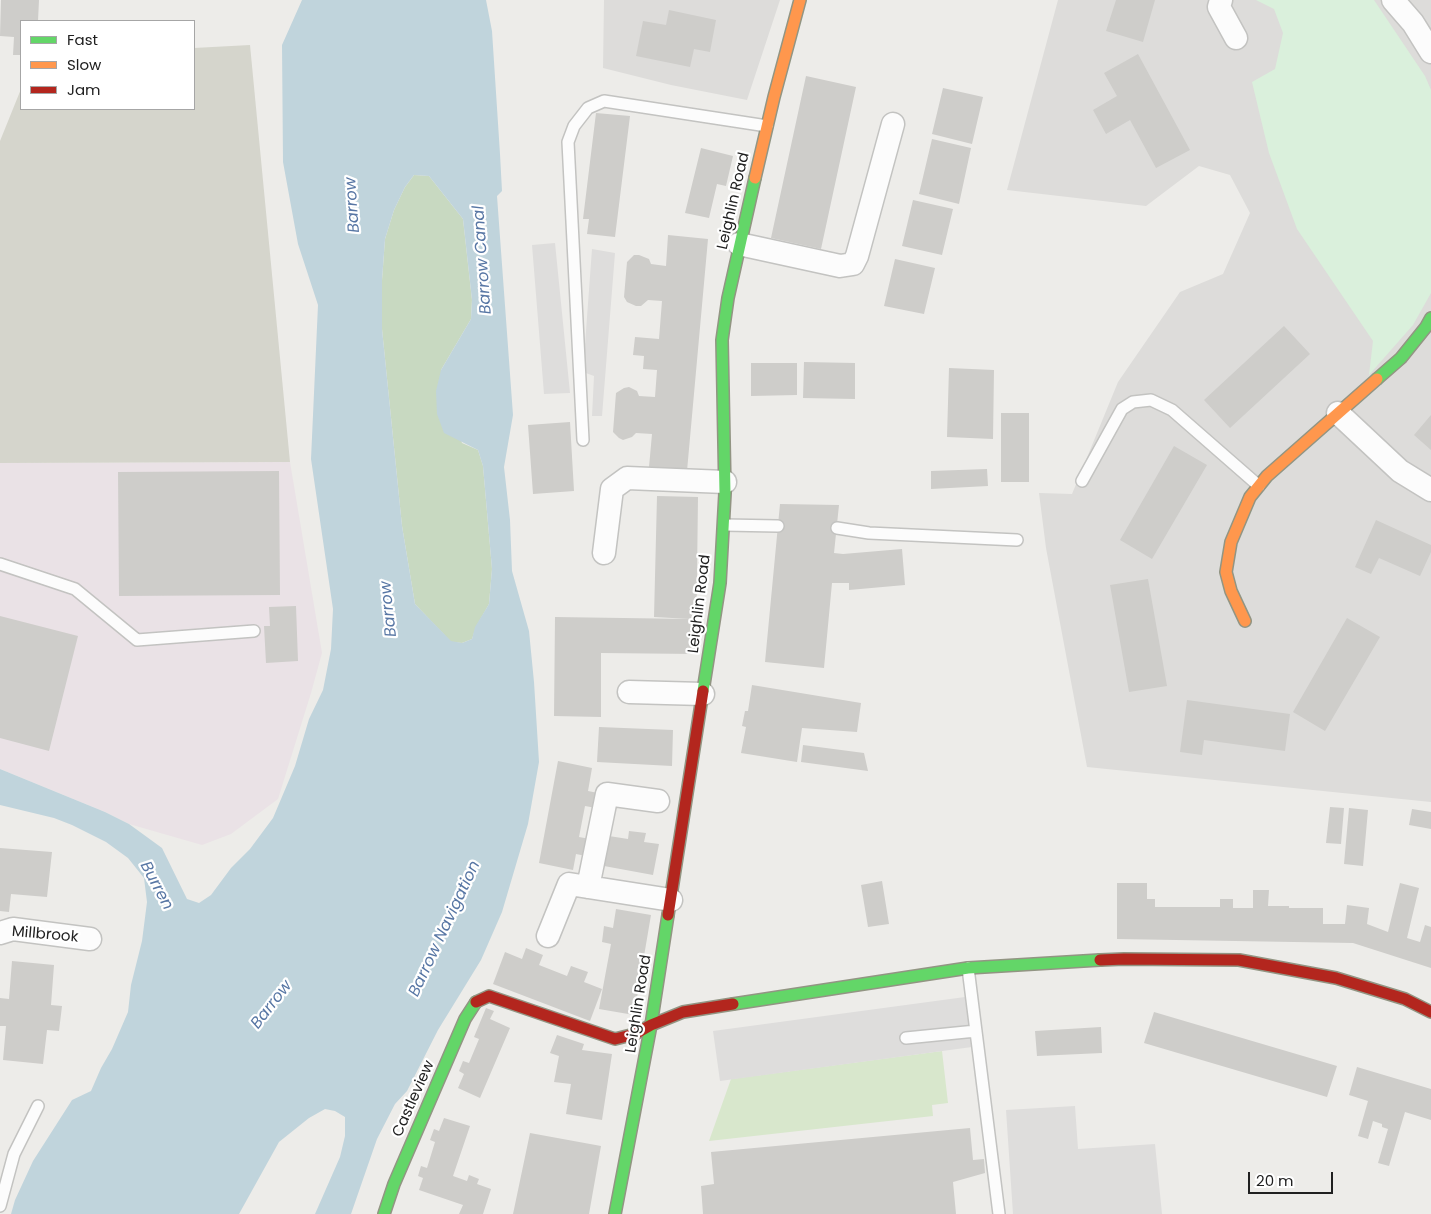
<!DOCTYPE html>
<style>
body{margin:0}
#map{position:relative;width:1431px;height:1214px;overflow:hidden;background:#edece9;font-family:Poppins,sans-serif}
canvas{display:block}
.legend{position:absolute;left:20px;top:20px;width:175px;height:90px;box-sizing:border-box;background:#fff;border:1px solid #a6a6a6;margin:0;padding:6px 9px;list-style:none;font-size:15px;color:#202020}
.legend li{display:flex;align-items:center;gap:10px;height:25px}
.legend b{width:25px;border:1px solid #a6a6a6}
.scale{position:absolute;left:1248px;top:1172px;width:85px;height:22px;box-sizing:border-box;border:2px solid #202020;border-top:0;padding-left:6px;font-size:15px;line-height:18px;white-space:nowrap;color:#202020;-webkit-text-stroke:4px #fff;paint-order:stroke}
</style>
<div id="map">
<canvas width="1431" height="1214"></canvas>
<ul class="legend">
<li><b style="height:6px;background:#63d668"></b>Fast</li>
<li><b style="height:6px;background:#ff974d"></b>Slow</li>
<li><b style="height:6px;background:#b3261e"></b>Jam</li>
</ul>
<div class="scale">20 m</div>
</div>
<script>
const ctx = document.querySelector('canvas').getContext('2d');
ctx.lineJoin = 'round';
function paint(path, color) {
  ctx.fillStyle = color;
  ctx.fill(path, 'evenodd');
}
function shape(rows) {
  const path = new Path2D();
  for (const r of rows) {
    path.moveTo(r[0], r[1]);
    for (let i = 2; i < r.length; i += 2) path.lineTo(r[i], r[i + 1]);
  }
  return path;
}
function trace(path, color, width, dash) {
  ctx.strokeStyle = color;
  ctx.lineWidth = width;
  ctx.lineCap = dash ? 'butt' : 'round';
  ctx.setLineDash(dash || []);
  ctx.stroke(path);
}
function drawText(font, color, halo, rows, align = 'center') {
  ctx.font = font + ' Poppins,sans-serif';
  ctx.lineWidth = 4.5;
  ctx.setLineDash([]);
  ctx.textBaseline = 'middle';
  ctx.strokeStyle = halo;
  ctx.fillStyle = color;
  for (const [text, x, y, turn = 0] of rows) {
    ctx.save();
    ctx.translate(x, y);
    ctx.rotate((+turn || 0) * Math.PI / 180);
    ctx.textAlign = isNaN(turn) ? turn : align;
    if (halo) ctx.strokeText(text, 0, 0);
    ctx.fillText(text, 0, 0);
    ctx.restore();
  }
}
const residential = shape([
 [604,0,780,0,747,100,671,85,603,68],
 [1058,0,1431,0,1431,802,1087,767,1046,548,1039,493,1072,494,1118,382,1180,292,1223,274,1250,213,1230,175,1199,166,1146,206,1007,190]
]);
const industrial = shape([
 [290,462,322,653,311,693,278,799,231,834,202,845,129,824,105,812,0,769,0,463]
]);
const construction = shape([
 [250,45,290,462,0,463,0,141,21,89,21,109,194,109,194,48]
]);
const grass = shape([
 [942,1051,948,1103,932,1105,933,1116,709,1141,731,1079]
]);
const forest = shape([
 [414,175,429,176,463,219,472,300,471,319,441,370,462,443,478,450,483,466,492,569,489,604,476,627,472,639,462,643,451,642,415,604,402,526,382,329,382,280,385,239,394,210,405,187]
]);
const park = shape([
 [1256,0,1374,0,1425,76,1431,90,1431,293,1413,325,1369,375,1373,341,1297,229,1269,153,1252,82,1275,69,1283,33,1274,9]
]);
const parking = shape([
 [555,243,570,393,544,394,532,245],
 [592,249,615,253,602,416,592,416,594,376,583,372],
 [965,997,972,1047,720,1081,713,1031],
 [1075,1106,1078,1149,1155,1144,1162,1214,1013,1214,1006,1110]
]);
const water = shape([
 [302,0,486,0,492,31,500,154,502,191,497,196,513,415,504,467,510,520,512,571,529,631,534,682,539,762,528,824,502,912,481,960,438,1030,407,1091,395,1104,377,1139,351,1214,315,1214,340,1157,345,1136,345,1117,335,1111,325,1109,309,1118,279,1142,239,1214,11,1214,15,1200,33,1161,72,1100,91,1091,101,1068,112,1049,128,1012,131,985,142,941,147,902,144,878,128,858,106,842,72,825,54,818,0,805,0,769,105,812,129,824,162,848,187,899,199,903,211,895,231,868,250,849,273,818,295,766,309,719,323,690,331,649,333,609,311,459,318,305,298,244,283,162,282,45],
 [414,175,429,176,463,219,472,300,471,319,441,370,436,391,437,414,444,433,478,450,483,466,492,569,489,604,475,627,472,639,462,643,451,641,415,604,402,526,382,329,382,280,385,239,394,210,405,187]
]);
const building = shape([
 [1,0,39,0,38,21,21,21,21,55,13,55,14,37,0,36],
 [1116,0,1155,0,1143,42,1106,31],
 [669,10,716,20,710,52,694,49,690,67,636,56,643,21,666,25],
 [1138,54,1190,150,1156,168,1130,120,1106,134,1093,110,1117,96,1104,73],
 [806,76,856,87,821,249,771,238],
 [943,88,983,97,972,144,932,134],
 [596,113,630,116,615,237,587,234,589,219,583,219],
 [932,139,971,148,959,204,919,194],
 [701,148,733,156,726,186,717,184,709,218,685,213],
 [913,200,953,209,942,255,902,246],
 [668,235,708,239,687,471,649,467,652,434,636,433,632,437,623,440,619,438,613,432,616,393,624,388,629,387,637,391,639,396,655,397,657,370,643,369,644,356,633,355,635,337,659,339,662,301,648,300,641,306,636,306,627,302,624,297,627,262,634,255,639,255,649,259,651,264,666,266],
 [895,259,935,268,924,314,884,306],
 [1284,326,1310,354,1230,428,1204,400],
 [804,362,855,363,855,399,803,398],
 [751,363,797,363,797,395,751,396],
 [949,368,994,370,993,439,947,437],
 [1001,413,1029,413,1029,482,1001,482],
 [1431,415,1431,450,1414,435],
 [570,422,574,491,533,494,528,425],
 [1174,446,1207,465,1152,559,1120,540],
 [987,469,988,486,931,489,931,471],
 [279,471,280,595,119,596,118,472],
 [657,496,698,497,696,654,601,653,601,717,554,716,555,617,691,619,654,617],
 [780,504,839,505,834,553,843,554,902,549,905,585,849,590,849,583,832,583,824,668,765,662],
 [1376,520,1431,545,1431,552,1420,576,1379,558,1371,574,1355,567],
 [1148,579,1167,686,1129,692,1110,585],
 [296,606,298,661,266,663,264,626,270,626,269,607],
 [0,616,78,636,49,751,0,738],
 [1347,618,1380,637,1325,731,1293,712],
 [752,685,861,703,857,732,802,728,797,762,741,753,746,727,742,726,745,711,748,711],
 [1187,700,1290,714,1285,751,1204,740,1202,755,1180,752],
 [599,727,673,730,672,766,597,762],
 [803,745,864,753,868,771,801,762],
 [558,761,592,768,588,791,598,793,596,808,585,806,579,837,590,839,586,856,576,854,573,870,539,863],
 [1330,807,1344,808,1341,844,1326,843],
 [1349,808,1368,810,1363,866,1344,864],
 [1412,809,1431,812,1431,829,1409,825],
 [629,831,646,833,644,842,659,844,653,875,604,866,609,836,628,839],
 [0,848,52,852,47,897,11,894,9,912,0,911],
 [882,881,889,924,868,927,861,885],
 [1117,883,1147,883,1147,899,1155,899,1155,907,1220,907,1220,899,1233,899,1233,908,1253,908,1253,890,1269,890,1268,906,1289,906,1289,908,1323,908,1323,924,1345,924,1347,905,1369,908,1367,924,1388,932,1400,883,1419,888,1407,938,1420,942,1425,925,1431,927,1431,968,1353,943,1117,939],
 [616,909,651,915,634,1015,599,1009,611,944,602,942,604,926,613,928],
 [526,948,543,955,539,965,567,976,571,966,588,972,584,982,602,989,590,1021,493,984,505,952,522,959],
 [12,961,54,965,51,1005,62,1006,59,1031,47,1030,43,1064,3,1060,6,1026,0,1026,0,998,9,999],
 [486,1008,494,1011,490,1019,510,1028,480,1098,458,1088,464,1074,459,1071,463,1061,469,1063,479,1039,474,1037],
 [1154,1012,1337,1066,1327,1097,1144,1043],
 [1101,1027,1102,1053,1037,1056,1035,1031],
 [557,1035,584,1044,582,1050,612,1054,602,1120,566,1114,571,1084,554,1082,559,1056,550,1053],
 [1357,1067,1431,1089,1431,1120,1405,1112,1389,1166,1378,1163,1388,1129,1382,1127,1382,1124,1373,1121,1368,1139,1358,1136,1368,1101,1349,1095],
 [444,1118,470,1126,453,1176,467,1181,469,1175,479,1179,477,1184,491,1189,483,1214,459,1214,463,1205,419,1190,423,1178,418,1176,421,1166,427,1168,435,1142,430,1140,434,1129,439,1131],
 [970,1128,973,1160,984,1159,985,1173,953,1182,956,1214,703,1214,701,1186,714,1184,711,1152],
 [530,1133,601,1146,589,1214,513,1214]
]);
const lane = shape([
 [583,440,568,142,574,126,588,108,604,101,767,126],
 [1082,481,1122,409,1133,402,1151,400,1172,410,1259,486],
 [724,525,778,526],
 [837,528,869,533,1017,540],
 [0,564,75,589,137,640,254,631],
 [968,968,999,1214],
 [906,1038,976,1031],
 [0,1206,14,1154,38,1106]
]);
const street = shape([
 [1221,0,1219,7,1236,38],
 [1393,0,1413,23,1431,52],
 [739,244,840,266,853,264,857,256,893,124],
 [1338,413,1400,471,1431,490],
 [604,553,612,489,627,478,725,482],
 [629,692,703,694],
 [588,887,607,794,658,801],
 [0,933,13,929,90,939],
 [548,936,569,884,671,900]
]);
const fast = shape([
 [1377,379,1401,358,1426,327,1431,318],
 [703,691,720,583,725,493,722,340,728,298,755,178],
 [733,1004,968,968,1100,960],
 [384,1214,394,1184,465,1019,476,1002],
 [615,1214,651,1025,668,915]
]);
const slow = shape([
 [755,178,774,97,800,0],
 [1245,621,1231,591,1226,572,1231,542,1250,497,1267,476,1377,379]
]);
const jam = shape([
 [668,915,703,691],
 [1100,960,1124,959,1239,960,1336,978,1405,999,1431,1012],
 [476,1002,489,996,615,1039,635,1034,651,1025,683,1012,733,1004]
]);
const streetNames = [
 ["Leighlin Road",734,201,-77],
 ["Leighlin Road",700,604,-83],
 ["Millbrook",45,935,5],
 ["Leighlin Road",639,1004,-81],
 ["Castleview",414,1099,-66]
];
const waterNames = [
 ["Barrow",353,205,-94],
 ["Barrow Canal",483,260,-94],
 ["Barrow",389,609,-96],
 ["Burren",156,886,62],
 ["Barrow Navigation",445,929,-65],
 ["Barrow",272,1005,-52]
];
paint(residential, '#dddcda');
paint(industrial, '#eae2e6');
paint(construction, '#d5d5cc');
paint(grass, '#d8e7cc');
paint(forest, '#c8d9c1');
paint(park, '#daf0dc');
paint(parking, '#dedddc');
paint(water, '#c0d4dc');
paint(building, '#cecdca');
trace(lane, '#c3c3c1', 14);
trace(street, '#c3c3c1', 25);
trace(fast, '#929583', 14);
trace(slow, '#929583', 14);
trace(jam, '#929583', 14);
trace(lane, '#fcfcfc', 11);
trace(street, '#fcfcfc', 22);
trace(fast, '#63d668', 11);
trace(slow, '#ff974d', 11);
trace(jam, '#b3261e', 11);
drawText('15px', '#202020', '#fff', streetNames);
drawText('italic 16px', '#5776a4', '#fff', waterNames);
</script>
